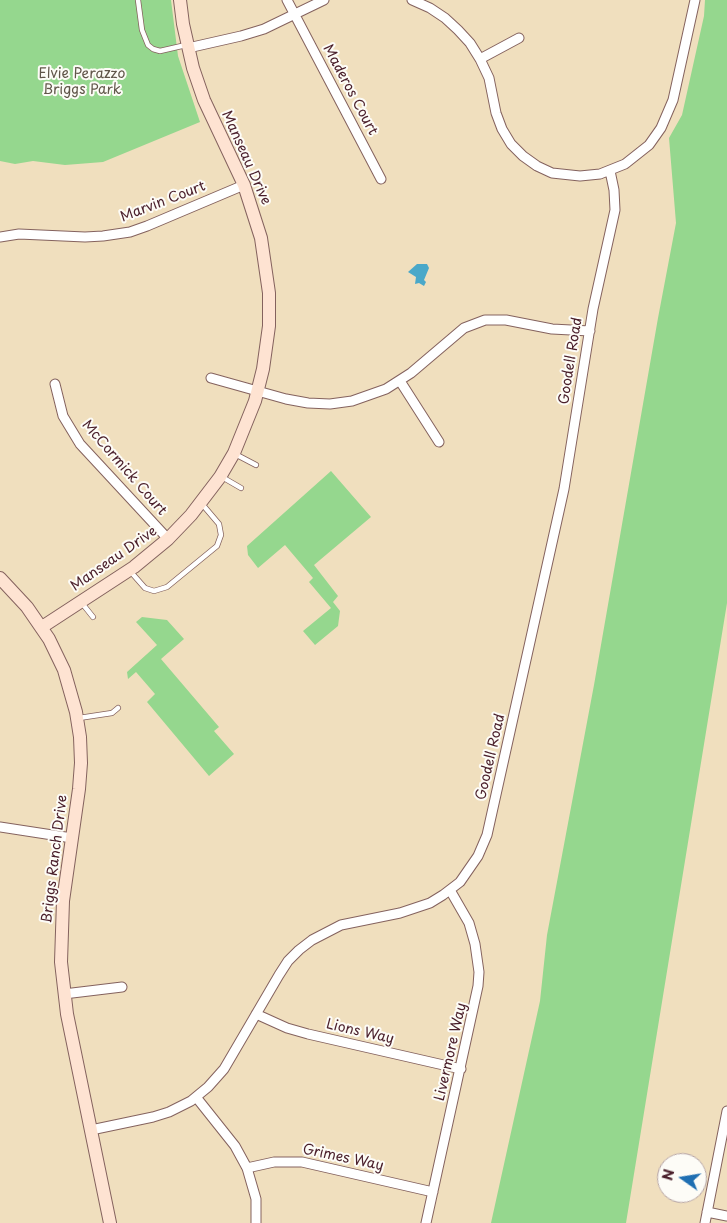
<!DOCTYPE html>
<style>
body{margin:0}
#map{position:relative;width:727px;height:1223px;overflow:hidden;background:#f0dfbe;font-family:"Playpen Sans",sans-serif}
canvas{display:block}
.north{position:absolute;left:657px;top:1153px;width:50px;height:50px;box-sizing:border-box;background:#fdfcf7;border:1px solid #b5a4a5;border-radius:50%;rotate:283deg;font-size:14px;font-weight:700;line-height:20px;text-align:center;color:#4a1f2b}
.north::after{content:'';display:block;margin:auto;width:18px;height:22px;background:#1f6fb2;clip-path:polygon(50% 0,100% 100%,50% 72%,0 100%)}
</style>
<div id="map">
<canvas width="727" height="1223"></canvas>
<div class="north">N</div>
</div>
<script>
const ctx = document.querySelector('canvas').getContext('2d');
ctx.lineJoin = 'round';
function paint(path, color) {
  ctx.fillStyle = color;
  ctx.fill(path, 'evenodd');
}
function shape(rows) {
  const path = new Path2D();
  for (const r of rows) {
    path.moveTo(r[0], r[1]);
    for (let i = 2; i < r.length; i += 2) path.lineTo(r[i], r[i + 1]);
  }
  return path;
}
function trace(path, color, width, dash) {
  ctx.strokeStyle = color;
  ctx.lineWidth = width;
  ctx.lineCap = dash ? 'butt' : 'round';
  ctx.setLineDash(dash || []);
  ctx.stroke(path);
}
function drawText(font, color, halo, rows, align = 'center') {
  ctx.font = font + ' "Playpen Sans",sans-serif';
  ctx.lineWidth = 4;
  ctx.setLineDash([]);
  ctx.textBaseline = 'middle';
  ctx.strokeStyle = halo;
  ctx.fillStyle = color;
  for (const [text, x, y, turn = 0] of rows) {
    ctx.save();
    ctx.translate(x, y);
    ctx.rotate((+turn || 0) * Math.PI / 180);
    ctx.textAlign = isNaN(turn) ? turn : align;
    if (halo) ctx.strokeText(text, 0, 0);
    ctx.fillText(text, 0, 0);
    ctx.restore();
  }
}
const green = shape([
 [0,0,171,0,178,56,200,122,103,162,65,165,33,161,15,164,0,161],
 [705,0,727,0,727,603,626,1223,491,1223,540,1001,547,935,594,685,658,318,676,223,669,138,682,115,704,16],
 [331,471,371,517,314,565,338,596,333,602,340,611,338,626,315,645,303,631,331,608,309,582,313,578,285,545,258,568,248,555,247,546],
 [142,617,167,620,184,639,161,659,219,727,214,731,234,754,209,776,147,702,155,694,136,672,128,679,127,672,157,645,136,622]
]);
const water = shape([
 [417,264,427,264,429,268,424,280,426,282,424,286,419,283,415,284,416,277,408,272]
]);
const lane = shape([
 [138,0,142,30,148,45,153,49,160,51,186,45],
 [235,454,256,465],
 [222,477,241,488],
 [130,571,145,588,154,591,167,587,217,546,221,535,219,524,202,504],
 [81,602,93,617],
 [79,718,112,713,118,708]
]);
const street = shape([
 [287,0,381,179],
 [412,0,430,8,445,18,458,30,470,43,480,59,489,78,496,113,502,129,511,144,523,156,537,166,552,173,580,176,600,174,625,164,649,145,661,128,673,100,695,0],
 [188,48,241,36,264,29,324,0],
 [480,59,519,38],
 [0,237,19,234,85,237,103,236,130,232,147,226,244,185],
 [211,378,286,399,308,403,330,404,352,401,386,389,411,373,464,328,485,320,506,320,552,329,590,331],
 [400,381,439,442],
 [55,384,63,416,80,444,168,539],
 [0,827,72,838],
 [64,994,122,987],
 [256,1014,287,1028,308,1034,461,1069],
 [196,1097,235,1146,247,1168,256,1199,256,1223],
 [91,1130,153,1117,169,1112,191,1101,208,1087,224,1069,279,975,288,961,299,950,312,940,341,925,400,913,430,903,443,895,460,882,478,856,487,835,564,489,593,309,615,210,614,190,610,171],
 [247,1168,274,1162,302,1162,433,1192],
 [707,1212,727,1216],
 [426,1223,478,986,479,972,475,944,469,923,450,890],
 [705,1223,727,1111]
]);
const secondary = shape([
 [0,578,27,607,49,639,64,670,76,712,80,737,81,763,79,789,63,901,61,962,67,1014,110,1223],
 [42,627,134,567,168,539,191,515,220,477,234,453,255,401,263,369,269,326,269,293,261,238,244,185,204,100,193,68,183,24,180,0]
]);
const parkNames = [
 ["Elvie Perazzo",82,74],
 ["Briggs Park",82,90]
];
const streetNames = [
 ["Maderos Court",350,90,62],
 ["Manseau Drive",246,158,66],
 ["Marvin Court",163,202,-21],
 ["Goodell Road",571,361,-81],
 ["McCormick Court",124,468,49],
 ["Manseau Drive",114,559,-35],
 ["Goodell Road",491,757,-77],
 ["Briggs Ranch Drive",55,859,-83],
 ["Lions Way",360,1032,13],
 ["Livermore Way",451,1052,-77],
 ["Grimes Way",343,1158,12]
];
paint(green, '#95d78e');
paint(water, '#4aa8c9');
trace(lane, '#84625e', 6);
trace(street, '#84625e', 11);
trace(secondary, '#84625e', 14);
trace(lane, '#fff', 4.5);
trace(street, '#fff', 9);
trace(secondary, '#fee3d2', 12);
drawText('14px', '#605649', '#fdfcf7', parkNames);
drawText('14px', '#4a1f2b', '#fdfcf7', streetNames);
</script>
